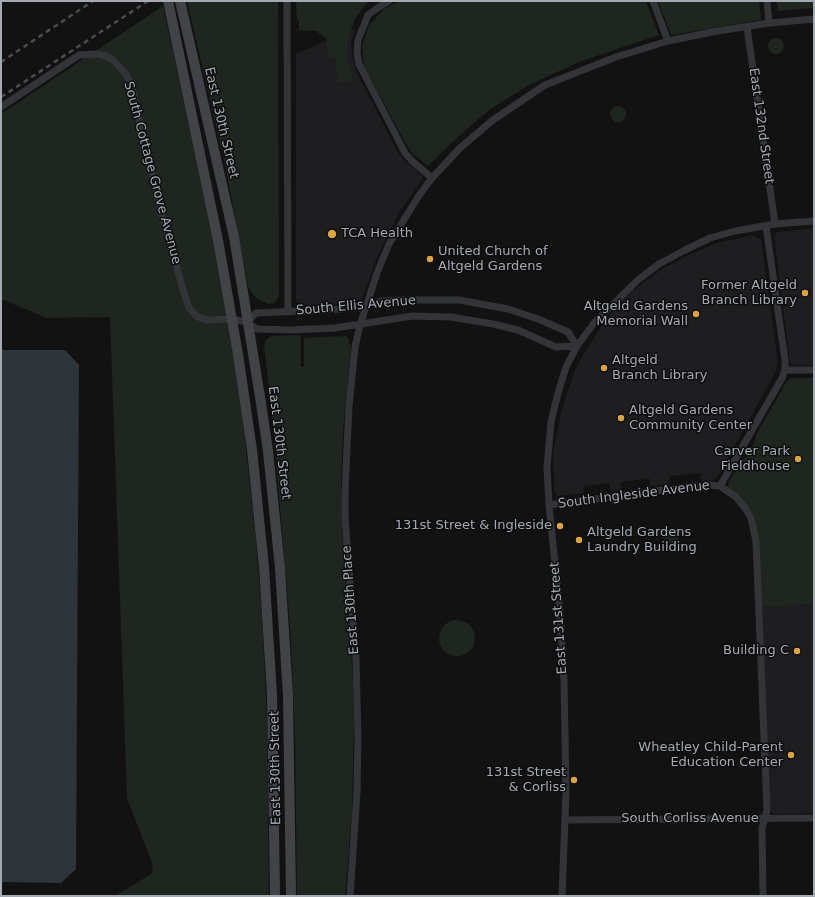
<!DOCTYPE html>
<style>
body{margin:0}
#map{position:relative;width:815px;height:897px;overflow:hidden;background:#121213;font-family:"DejaVu Sans",sans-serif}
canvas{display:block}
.frame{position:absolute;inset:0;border:2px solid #a5a9b2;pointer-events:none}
</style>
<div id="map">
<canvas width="815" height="897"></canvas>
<div class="frame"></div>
</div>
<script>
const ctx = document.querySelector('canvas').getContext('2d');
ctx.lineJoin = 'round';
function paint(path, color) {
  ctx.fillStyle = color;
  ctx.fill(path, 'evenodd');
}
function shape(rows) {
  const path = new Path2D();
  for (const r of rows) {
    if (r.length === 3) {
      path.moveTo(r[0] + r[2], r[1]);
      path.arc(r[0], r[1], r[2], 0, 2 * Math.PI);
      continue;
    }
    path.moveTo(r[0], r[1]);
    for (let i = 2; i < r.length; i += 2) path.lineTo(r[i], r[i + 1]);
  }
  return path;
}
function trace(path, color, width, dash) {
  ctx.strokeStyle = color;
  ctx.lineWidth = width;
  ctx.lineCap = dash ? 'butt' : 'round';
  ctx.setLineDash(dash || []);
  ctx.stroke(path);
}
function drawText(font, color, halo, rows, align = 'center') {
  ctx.font = font + ' "DejaVu Sans",sans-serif';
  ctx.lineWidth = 3;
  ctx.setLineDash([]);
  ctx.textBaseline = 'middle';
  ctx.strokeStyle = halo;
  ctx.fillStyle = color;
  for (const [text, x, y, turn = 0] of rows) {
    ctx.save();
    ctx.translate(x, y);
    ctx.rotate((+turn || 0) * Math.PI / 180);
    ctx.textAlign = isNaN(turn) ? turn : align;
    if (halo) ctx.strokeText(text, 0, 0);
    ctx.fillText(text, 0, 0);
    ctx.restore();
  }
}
const built = shape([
 [355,28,351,44,352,57,357,73,397,151,404,160,422,176,423,179,401,210,388,234,376,260,362,300,331,305,302,305,296,300,296,54],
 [814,228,814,365,792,365,790,363,774,236,777,232],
 [753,235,761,240,778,363,775,373,719,474,715,479,707,481,702,481,700,473,669,476,669,484,650,486,649,478,621,482,621,490,611,491,609,483,583,486,584,493,557,496,554,490,553,452,562,409,575,370,586,350,605,321,622,300,644,282,664,268,687,256,714,244],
 [814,604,814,813,776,814,772,813,770,807,761,607]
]);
const green = shape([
 [187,1,278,1,279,296,275,303,268,304,256,298,248,287,226,169],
 [296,1,369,1,362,9,355,19,350,33,347,47,347,58,350,69,355,81,337,83,336,57,328,57,326,38,316,31,299,30,299,20,297,21],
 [400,1,646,1,659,35,579,62,527,86,489,110,459,136,428,166,413,154,406,144,364,66,362,46,369,25,384,9],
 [658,1,759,1,761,20,671,35],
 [777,1,814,1,814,8,778,11],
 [163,6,222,278,230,327,242,414,256,540,262,617,267,719,269,896,115,896,153,873,152,863,127,798,110,317,47,318,1,299,1,114],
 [776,46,8],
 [618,114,8],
 [301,335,301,367,304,367,304,338,346,336,349,340,349,344,351,345,343,431,341,482,342,530,353,680,354,721,352,812,345,896,297,896,295,733,290,626,272,412,264,347,265,342,269,337,275,336],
 [792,378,814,378,814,604,761,607,756,526,751,514,729,490,728,483,740,463,746,457,754,443,756,435,787,381],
 [671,538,8],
 [457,638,18]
]);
const water = shape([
 [1,350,65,350,79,365,76,869,61,883,1,882]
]);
const minor = shape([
 [287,1,288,312],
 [389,1,379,7,368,15,358,40,357,53,359,64,405,153,412,161,432,178],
 [653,1,668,41],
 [767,1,769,23],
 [747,27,775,224],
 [1,107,79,55,96,54,107,56,113,60,125,73,131,84,159,204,184,293,189,308,196,316,206,320,232,319,247,322,257,329,291,330,335,328,412,316,451,317,493,324,518,330,556,347,577,346],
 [247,322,256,313,343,309,382,301,399,300,459,300,508,309,538,319,568,332,577,346],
 [785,370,814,370],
 [549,505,694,486,709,485,720,486],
 [565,820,814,818],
 [350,896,357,792,358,737,356,659,345,518,345,491,349,406,355,347,360,325,377,273,389,244,418,197,432,178,460,148,493,120,545,85,616,57,668,41,712,32,769,23,814,19],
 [562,896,566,792,564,681,560,612,549,505,547,468,551,422,558,393,566,367,577,346,594,323,639,279,659,264,685,250,710,238,735,231,775,224,814,221],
 [763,896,762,828,767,810,756,541,751,518,745,508,736,497,720,486,782,378,785,370,785,360,766,226]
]);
const secondary = shape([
 [168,1,218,240,238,354,252,450,264,567,272,695,275,896],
 [180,1,234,237,261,403,268,451,280,568,288,696,291,896]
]);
const rail = shape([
 [1,62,93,1],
 [1,97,148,1]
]);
const markers = [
 [332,234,5,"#dca441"],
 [430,259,4,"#dca441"],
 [805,293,4,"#dca441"],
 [696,314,4,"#dca441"],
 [604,368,4,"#dca441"],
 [621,418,4,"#dca441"],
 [798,459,4,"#dca441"],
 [560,526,4,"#dca441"],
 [579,540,4,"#dca441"],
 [797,651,4,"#dca441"],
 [791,755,4,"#dca441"],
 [574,780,4,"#dca441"]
];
const streetNames = [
 ["East 130th Street",221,123,77],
 ["East 132nd Street",761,126,82],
 ["South Cottage Grove Avenue",152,173,75],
 ["South Ellis Avenue",356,306,-5],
 ["East 130th Street",279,443,83],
 ["South Ingleside Avenue",634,495,-7],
 ["East 130th Place",351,600,-94],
 ["East 131st Street",559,618,-94],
 ["East 130th Street",276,768,-91],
 ["South Corliss Avenue",690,819]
];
const poiNames = [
 ["TCA Health",341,234,"left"],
 ["United Church of",438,252,"left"],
 ["Altgeld Gardens",438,267,"left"],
 ["Former Altgeld",797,286],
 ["Branch Library",797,301],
 ["Altgeld Gardens",688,307],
 ["Memorial Wall",688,322],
 ["Altgeld",612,361,"left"],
 ["Branch Library",612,376,"left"],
 ["Altgeld Gardens",629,411,"left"],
 ["Community Center",629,426,"left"],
 ["Carver Park",790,452],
 ["Fieldhouse",790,467],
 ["131st Street & Ingleside",552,526],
 ["Altgeld Gardens",587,533,"left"],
 ["Laundry Building",587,548,"left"],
 ["Building C",789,651],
 ["Wheatley Child-Parent",783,748],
 ["Education Center",783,763],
 ["131st Street",566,773],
 ["& Corliss",566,788]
];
paint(built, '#1e1e20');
paint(green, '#1f251f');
paint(water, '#2d343a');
trace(minor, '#333438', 7);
trace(secondary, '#424347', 10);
trace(rail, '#4b4c51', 2.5, [5, 4]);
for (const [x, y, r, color] of markers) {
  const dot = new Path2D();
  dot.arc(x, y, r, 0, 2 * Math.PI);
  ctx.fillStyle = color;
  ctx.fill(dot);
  trace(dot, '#0d0d0e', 1.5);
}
drawText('13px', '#a5a9b2', '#0d0d0e', streetNames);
drawText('13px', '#a5a9b2', '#0d0d0e', poiNames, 'right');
</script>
